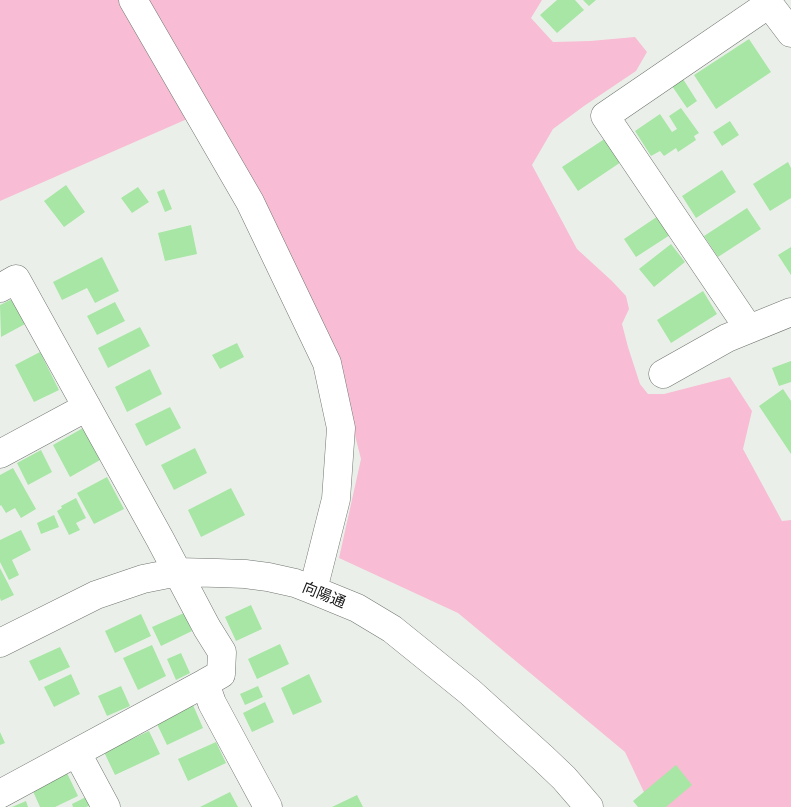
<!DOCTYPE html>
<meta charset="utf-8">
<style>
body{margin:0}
canvas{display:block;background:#eaf0e9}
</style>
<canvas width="791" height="807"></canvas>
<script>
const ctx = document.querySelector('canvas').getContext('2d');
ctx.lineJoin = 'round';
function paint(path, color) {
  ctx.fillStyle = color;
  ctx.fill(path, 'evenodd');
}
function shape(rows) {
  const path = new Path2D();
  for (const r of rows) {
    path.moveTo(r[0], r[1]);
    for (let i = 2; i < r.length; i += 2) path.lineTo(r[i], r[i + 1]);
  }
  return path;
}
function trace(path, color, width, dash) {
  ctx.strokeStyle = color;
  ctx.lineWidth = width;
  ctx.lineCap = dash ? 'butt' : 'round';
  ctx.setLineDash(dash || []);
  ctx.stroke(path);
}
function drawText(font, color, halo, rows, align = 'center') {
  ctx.font = font + ' "Golos Text","Noto Sans JP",sans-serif';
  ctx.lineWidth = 4;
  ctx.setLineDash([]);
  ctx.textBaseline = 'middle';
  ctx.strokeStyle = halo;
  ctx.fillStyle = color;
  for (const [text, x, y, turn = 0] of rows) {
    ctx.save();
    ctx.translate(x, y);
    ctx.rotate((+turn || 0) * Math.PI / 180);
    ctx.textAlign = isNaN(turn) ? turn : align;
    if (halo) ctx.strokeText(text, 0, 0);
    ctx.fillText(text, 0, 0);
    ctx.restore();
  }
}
const green = shape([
 [0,0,542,0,531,18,553,42,590,41,635,37,647,52,636,71,584,106,553,129,532,165,577,249,612,281,626,296,629,309,622,324,628,347,640,384,648,394,664,394,730,377,752,411,743,449,782,521,791,520,791,807,651,807,625,752,458,613,339,558,361,459,329,334,210,109,0,201]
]);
const building = shape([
 [557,0,575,0,584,10,557,33,540,15],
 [583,0,596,0,589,6],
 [749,39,771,72,716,109,694,75],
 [683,79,697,101,687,108,672,86],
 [681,108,699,133,694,136,696,140,678,152,676,148,664,156,660,151,651,156,635,131,660,114,672,132,677,129,669,116],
 [730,121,739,135,722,146,713,132],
 [609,136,624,160,578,191,562,167],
 [788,162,791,168,791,198,770,211,753,184],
 [722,170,736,192,696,218,682,196],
 [66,185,85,212,64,227,44,201],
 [138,187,149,202,132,213,121,198],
 [164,189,172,209,165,212,157,192],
 [747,208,761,229,718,257,704,236],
 [661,214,673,233,636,257,624,239],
 [191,225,197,254,165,261,158,233],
 [671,244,685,262,654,287,639,269],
 [791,247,791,275,778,255],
 [102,257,119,291,95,303,87,288,62,300,53,282],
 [703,291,717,314,671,343,657,320],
 [12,299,25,324,1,337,0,305],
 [115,302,125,321,97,335,87,316],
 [140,327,150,346,108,368,98,348],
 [237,343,244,357,220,369,212,355],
 [40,352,59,390,34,402,15,365],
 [791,361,791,382,779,386,772,368],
 [150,369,162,394,127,412,115,387],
 [783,389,791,401,791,454,759,406],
 [170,407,181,428,146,446,135,424],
 [83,428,100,460,70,477,53,445],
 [195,448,207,473,174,490,161,465],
 [41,450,52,472,28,485,17,463],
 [13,468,36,509,21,518,15,508,6,513,1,505,0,506,0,475],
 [107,477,124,509,94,524,77,493],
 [231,488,245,515,201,537,188,510],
 [76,498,86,518,76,523,80,530,69,535,57,511,62,508,61,506],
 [54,515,59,527,41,534,37,523],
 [21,530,31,550,12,560,19,575,9,580,0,562,0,540],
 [0,568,14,595,1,601,0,598],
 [251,605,262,629,236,641,225,617],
 [184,613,192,631,161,646,152,627],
 [141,614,151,636,115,653,105,631],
 [280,644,289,664,257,679,248,659],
 [152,645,166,676,138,690,123,658],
 [60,647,70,667,39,681,29,661],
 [181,653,190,673,176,680,167,659],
 [71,674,80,694,54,707,44,687],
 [309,674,322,702,293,715,281,688],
 [121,686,130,706,107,716,98,696],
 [258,686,263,697,245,705,240,694],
 [265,702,274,722,252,732,243,713],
 [193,705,203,728,167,745,156,722],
 [149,731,160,754,115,775,104,752],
 [0,732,5,743,0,745],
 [216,742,226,763,188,781,178,759],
 [676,765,692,785,666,807,638,807,633,801],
 [67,773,78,796,55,807,40,807,32,789],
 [230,792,238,807,200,807],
 [357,795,363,807,332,807],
 [88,796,92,805,86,807,73,807,72,804],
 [26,801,28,807,12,807]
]);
const minor = shape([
 [133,0,250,202,327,363,341,428,336,499,313,590],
 [0,288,16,279,160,539,207,628,222,652,221,674,205,683,212,703,268,807],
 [749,329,605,116,769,4],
 [663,374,727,338,791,312],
 [0,454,87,407],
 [0,643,96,595,143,579,178,572,217,573,245,574,268,577,295,583,313,590,357,608,392,629,470,692,543,758,564,778,589,807],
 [77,753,106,807],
 [0,794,205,683]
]);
const major = shape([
 [766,0,791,33]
]);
const streetNames = [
 ["向陽通",324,595,22]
];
paint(green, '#f8bdd4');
paint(building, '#a7e6a4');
trace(minor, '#707570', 29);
trace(major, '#707570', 29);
trace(minor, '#fff', 28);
trace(major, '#fff', 28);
drawText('15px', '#121412', '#fff', streetNames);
</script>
